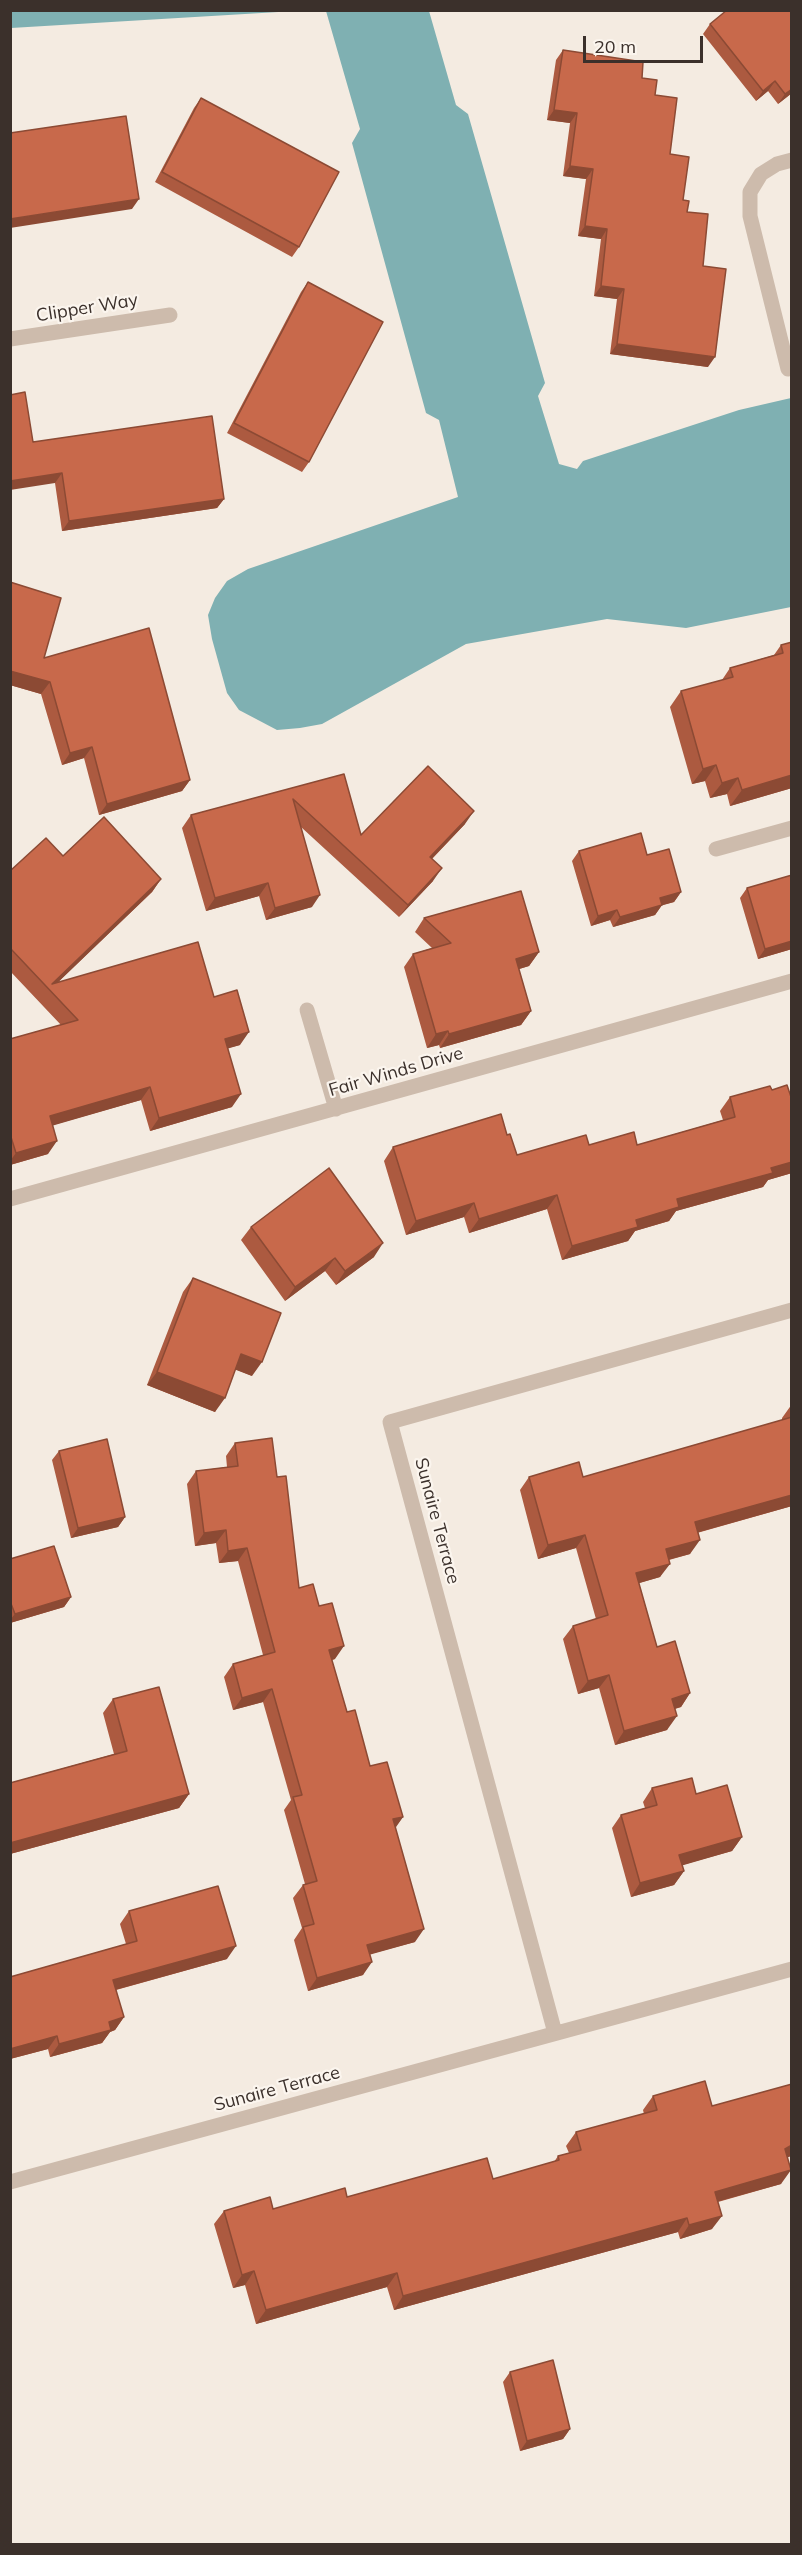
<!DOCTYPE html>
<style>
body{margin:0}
#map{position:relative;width:802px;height:2555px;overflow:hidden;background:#f4ebe1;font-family:Mulish,sans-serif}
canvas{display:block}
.frame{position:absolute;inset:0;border:12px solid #3b302b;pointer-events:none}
.scale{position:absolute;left:583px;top:36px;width:120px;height:27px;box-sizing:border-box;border:3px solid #3b302b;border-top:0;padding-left:8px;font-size:18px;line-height:21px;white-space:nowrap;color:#3b302b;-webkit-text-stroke:4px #fbf5ee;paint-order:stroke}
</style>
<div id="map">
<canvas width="802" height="2555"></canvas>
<div class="frame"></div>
<div class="scale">20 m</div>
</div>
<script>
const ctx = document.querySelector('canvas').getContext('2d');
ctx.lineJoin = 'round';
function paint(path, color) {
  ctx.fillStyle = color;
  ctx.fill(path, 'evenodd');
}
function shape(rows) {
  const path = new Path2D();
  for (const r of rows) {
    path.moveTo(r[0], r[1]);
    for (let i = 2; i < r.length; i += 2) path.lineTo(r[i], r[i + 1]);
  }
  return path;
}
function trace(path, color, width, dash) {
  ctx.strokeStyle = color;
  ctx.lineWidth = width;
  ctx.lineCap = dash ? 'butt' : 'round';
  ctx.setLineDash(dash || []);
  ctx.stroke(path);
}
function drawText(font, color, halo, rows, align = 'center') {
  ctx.font = font + ' Mulish,sans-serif';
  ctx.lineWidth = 4.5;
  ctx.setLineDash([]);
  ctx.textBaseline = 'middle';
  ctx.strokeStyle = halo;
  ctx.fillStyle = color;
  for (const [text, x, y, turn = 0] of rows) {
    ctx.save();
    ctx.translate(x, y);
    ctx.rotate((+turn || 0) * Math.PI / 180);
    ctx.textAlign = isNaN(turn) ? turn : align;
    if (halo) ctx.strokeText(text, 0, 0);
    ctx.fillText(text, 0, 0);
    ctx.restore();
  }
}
const water = shape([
 [11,10,295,10,295,11,11,28],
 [326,11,429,11,456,105,468,114,545,383,538,396,559,464,577,469,583,461,739,410,791,398,791,607,686,628,607,619,466,644,322,724,300,728,277,730,239,710,227,693,212,639,208,615,215,598,227,581,248,569,458,497,439,420,426,413,352,143,360,129]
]);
const minor = shape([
 [10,339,170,315],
 [788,369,750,216,750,192,761,174,777,164,792,160],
 [716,849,792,828],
 [307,1010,336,1109],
 [10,1199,792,981],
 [555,2033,390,1422,792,1310],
 [10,2182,792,1969]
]);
const wall = shape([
 [792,10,792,93,778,104,768,91,756,101,703,34,710,24],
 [563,50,642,78,655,95,670,154,703,266,708,367,610,354,617,299,594,296,601,239,578,236,586,179,563,176,570,123,547,120,556,60],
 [201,98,299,247,292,257,155,182,194,108],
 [308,282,309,462,302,472,227,433,301,292],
 [33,442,224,499,217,508,62,531,55,483],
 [10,582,44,658,190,780,182,791,99,815,84,758,62,765,41,694,10,685],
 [792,642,792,788,730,806,727,794,710,798,705,781,692,784,670,707,681,691,722,680,730,668,774,655,781,645],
 [344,774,361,835,465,824,432,859,433,881,399,917,301,827,312,907,266,920,259,896,206,911,182,828,191,815],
 [579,851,647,855,681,892,674,902,662,905,655,915,613,927,610,920,591,926,572,861],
 [63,856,161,879,152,892,58,982,214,997,240,1045,228,1048,232,1107,150,1131,141,1100,53,1125,48,1154,10,1165,10,1039,61,1025,10,971,10,871],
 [792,875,792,949,758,959,740,898,747,888],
 [424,918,539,952,529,966,519,969,531,1011,521,1025,440,1048,439,1045,427,1048,404,967,413,954,432,948,415,932],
 [772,1090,792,1100,792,1173,768,1180,763,1187,676,1211,669,1221,635,1231,628,1241,562,1260,547,1209,469,1233,464,1217,406,1235,384,1161,393,1147,507,1135,517,1155,589,1145,637,1145,723,1120,720,1111,730,1097],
 [251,1227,374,1257,336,1285,325,1271,285,1301,241,1240],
 [193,1278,252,1376,235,1369,215,1412,147,1385,183,1292],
 [792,1404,792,1506,697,1533,690,1554,669,1560,660,1577,639,1583,657,1647,690,1693,681,1707,675,1709,667,1730,615,1745,599,1688,578,1694,563,1639,573,1626,596,1619,576,1548,538,1559,520,1490,529,1477,583,1477,782,1420,782,1418],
 [235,1443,277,1477,299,1588,335,1659,332,1660,347,1712,370,1766,403,1817,395,1827,415,1942,370,1954,363,1975,308,1991,294,1940,302,1928,293,1898,303,1885,305,1884,284,1810,291,1800,263,1702,233,1710,224,1677,233,1664,263,1655,238,1561,219,1563,216,1543,195,1546,187,1484,196,1471,227,1467,226,1456],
 [59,1451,125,1517,118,1527,71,1538,52,1460],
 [10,1559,71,1597,64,1607,10,1623],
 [113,1699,189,1794,179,1808,10,1854,10,1783,114,1754,103,1713],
 [652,1788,696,1794,742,1837,732,1851,682,1865,684,1871,674,1885,631,1897,612,1828,621,1815,645,1808,643,1802],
 [129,1911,227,1959,116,1990,124,2017,115,2030,110,2032,102,2043,50,2057,48,2049,10,2059,10,1977,126,1944,120,1924],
 [653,2096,712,2106,787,2158,781,2184,718,2202,712,2229,680,2239,678,2232,394,2310,387,2287,256,2324,245,2285,233,2288,214,2224,224,2211,273,2209,347,2197,493,2179,554,2162,558,2156,569,2153,566,2146,576,2132,644,2114,643,2110],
 [510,2372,570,2429,563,2439,520,2451,503,2382]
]);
const shadedWall = shape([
 [775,81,768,91,756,101,763,91],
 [792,89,792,93,778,104,785,94],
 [554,110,577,113,570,123,547,120],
 [570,166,593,169,586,179,563,176],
 [139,199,132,209,10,228,10,219],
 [585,226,607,229,601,239,578,236],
 [601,286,624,289,617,299,594,296],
 [617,344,715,357,708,367,610,354],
 [62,473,55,483,10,490,10,481],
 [224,499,217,508,62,531,69,521],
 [10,671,50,682,41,694,10,685],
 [92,747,84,758,62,765,70,753],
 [716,765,705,781,692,784,703,769],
 [792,775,792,788,730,806,742,790],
 [738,778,727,794,710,798,722,783],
 [190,780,182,791,99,815,107,804],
 [474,811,465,824,421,870,430,857],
 [442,868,433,881,399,917,408,905],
 [161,879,152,892,50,990,52,984],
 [268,883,259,896,206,911,215,898],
 [681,892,674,902,653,908,660,898],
 [320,895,312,907,266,920,275,908],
 [662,905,655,915,613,927,620,917],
 [617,910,610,920,591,926,598,916],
 [792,941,792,949,758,959,765,949],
 [539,952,529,966,506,973,516,959],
 [531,1011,521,1025,440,1048,449,1034],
 [448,1031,439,1045,427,1048,436,1034],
 [249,1032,240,1045,216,1052,225,1039],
 [150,1087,141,1100,41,1129,50,1116],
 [241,1094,232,1107,150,1131,159,1118],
 [57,1141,48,1154,10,1165,10,1161,16,1153],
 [792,1162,792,1173,768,1180,763,1187,676,1211,669,1221,635,1231,628,1241,562,1260,572,1246,636,1220,677,1199,771,1168],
 [557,1195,547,1209,469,1233,479,1219],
 [474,1203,464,1217,406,1235,416,1221],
 [383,1243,374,1257,336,1285,345,1271],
 [335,1258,325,1271,285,1301,295,1287],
 [241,1354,262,1362,252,1376,231,1368],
 [157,1372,225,1398,215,1412,147,1385],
 [792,1495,792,1506,685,1536,695,1522],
 [125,1517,118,1527,71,1538,78,1528],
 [226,1530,216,1543,195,1546,204,1533],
 [585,1535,576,1548,538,1559,548,1545],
 [700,1540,690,1554,656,1563,666,1549],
 [247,1548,238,1561,219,1563,228,1551],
 [670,1564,660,1577,626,1587,636,1573],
 [71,1597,64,1607,10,1623,10,1620,15,1614],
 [344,1646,335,1659,320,1663,329,1650],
 [609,1675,599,1688,578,1694,588,1681],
 [272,1689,263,1702,233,1710,242,1698],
 [690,1693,681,1707,662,1712,672,1699],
 [677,1716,667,1730,615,1745,624,1731],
 [189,1794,179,1808,10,1854,10,1843],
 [403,1817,394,1830,393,1819],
 [742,1837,732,1851,670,1869,679,1855],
 [684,1871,674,1885,631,1897,640,1883],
 [424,1929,415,1942,358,1958,367,1945],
 [236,1946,227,1959,104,1993,113,1980],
 [372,1962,363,1975,308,1991,317,1978],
 [124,2017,115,2030,110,2032,102,2043,50,2057,59,2044,109,2022],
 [57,2036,48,2049,10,2059,10,2049],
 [792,2145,792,2156,782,2159,785,2149],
 [791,2170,781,2184,705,2205,715,2192],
 [722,2216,712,2229,680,2239,689,2225],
 [687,2218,678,2232,394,2310,403,2296],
 [254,2271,245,2285,233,2288,242,2275],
 [397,2273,387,2287,256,2324,266,2310],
 [570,2429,563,2439,520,2451,527,2441]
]);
const building = shape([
 [727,10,792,10,792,89,785,94,775,81,763,91,710,24,727,10],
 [563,50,643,62,642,78,657,80,655,95,677,98,670,154,689,157,683,200,689,201,687,212,708,214,703,266,726,269,715,357,617,344,624,289,601,286,607,229,585,226,593,169,570,166,577,113,554,110,563,50],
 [201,98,339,172,299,247,162,172,201,98],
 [126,116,139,199,10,219,10,133,126,116],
 [308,282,383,322,309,462,234,423,308,282],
 [25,392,33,442,212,416,224,499,69,521,62,473,10,481,10,395,25,392],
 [10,582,61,598,44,658,149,628,190,780,107,804,92,747,70,753,50,682,10,671,10,582],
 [792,642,792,775,742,790,738,778,722,783,716,765,703,769,681,691,733,677,730,668,783,653,781,645,792,642],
 [428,766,474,811,430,857,442,868,408,905,293,799,320,895,275,908,268,883,215,898,191,815,344,774,361,835,428,766],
 [104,817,161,879,52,984,198,942,214,997,237,990,249,1032,225,1039,241,1094,159,1118,150,1087,50,1116,57,1141,16,1153,10,1134,10,1039,78,1020,10,948,10,871,46,838,63,856,104,817],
 [641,833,647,855,669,849,681,892,660,898,662,905,620,917,617,910,598,916,579,851,641,833],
 [792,875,792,941,765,949,747,888,792,875],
 [521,891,539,952,516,959,531,1011,449,1034,448,1031,436,1034,413,954,451,943,424,918,521,891],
 [787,1085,792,1100,792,1162,771,1168,773,1173,677,1199,679,1207,636,1220,638,1227,572,1246,557,1195,479,1219,474,1203,416,1221,393,1147,501,1114,507,1135,510,1134,517,1155,586,1135,589,1145,634,1132,637,1145,735,1117,730,1097,770,1086,772,1090,787,1085],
 [329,1168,383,1243,345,1271,335,1258,295,1287,251,1227,329,1168],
 [193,1278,281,1313,262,1362,241,1354,225,1398,157,1372,193,1278],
 [792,1417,792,1495,695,1522,700,1540,666,1549,670,1564,636,1573,657,1647,675,1641,690,1693,672,1699,677,1716,624,1731,609,1675,588,1681,573,1626,608,1615,585,1535,548,1545,529,1477,579,1462,583,1477,792,1417],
 [272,1438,277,1477,286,1476,299,1588,313,1584,319,1606,332,1603,344,1646,329,1650,347,1712,355,1710,370,1766,387,1762,403,1817,393,1819,424,1929,367,1945,372,1962,317,1978,303,1927,314,1924,303,1885,317,1881,293,1797,302,1795,272,1689,242,1698,233,1664,275,1652,247,1548,228,1551,226,1530,204,1533,196,1471,238,1466,235,1443,272,1438],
 [107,1439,125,1517,78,1528,59,1451,107,1439],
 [54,1546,71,1597,15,1614,10,1601,10,1559,54,1546],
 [159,1687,189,1794,10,1843,10,1783,127,1751,113,1699,159,1687],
 [692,1778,696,1794,727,1785,742,1837,679,1855,684,1871,640,1883,621,1815,657,1805,652,1788,692,1778],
 [218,1886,236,1946,113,1980,124,2017,109,2022,111,2030,59,2044,57,2036,10,2049,10,1977,137,1941,129,1911,218,1886],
 [705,2081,712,2106,792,2084,792,2145,785,2149,791,2170,715,2192,722,2216,689,2225,687,2218,403,2296,397,2273,266,2310,254,2271,242,2275,224,2211,270,2197,273,2209,345,2188,347,2197,487,2158,493,2179,559,2160,558,2156,581,2150,576,2132,657,2110,653,2096,705,2081],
 [553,2360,570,2429,527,2441,510,2372,553,2360]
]);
const streetNames = [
 ["Clipper Way",87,308,-9],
 ["Fair Winds Drive",396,1072,-16],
 ["Sunaire Terrace",437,1521,75],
 ["Sunaire Terrace",277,2089,-15]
];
paint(water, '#7fb0b2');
trace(minor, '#cdbbac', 15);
paint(wall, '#ac5a40');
paint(shadedWall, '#8c4a34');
paint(building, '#c8694b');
trace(building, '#8c4a34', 1.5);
drawText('18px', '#3b302b', '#fbf5ee', streetNames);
</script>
